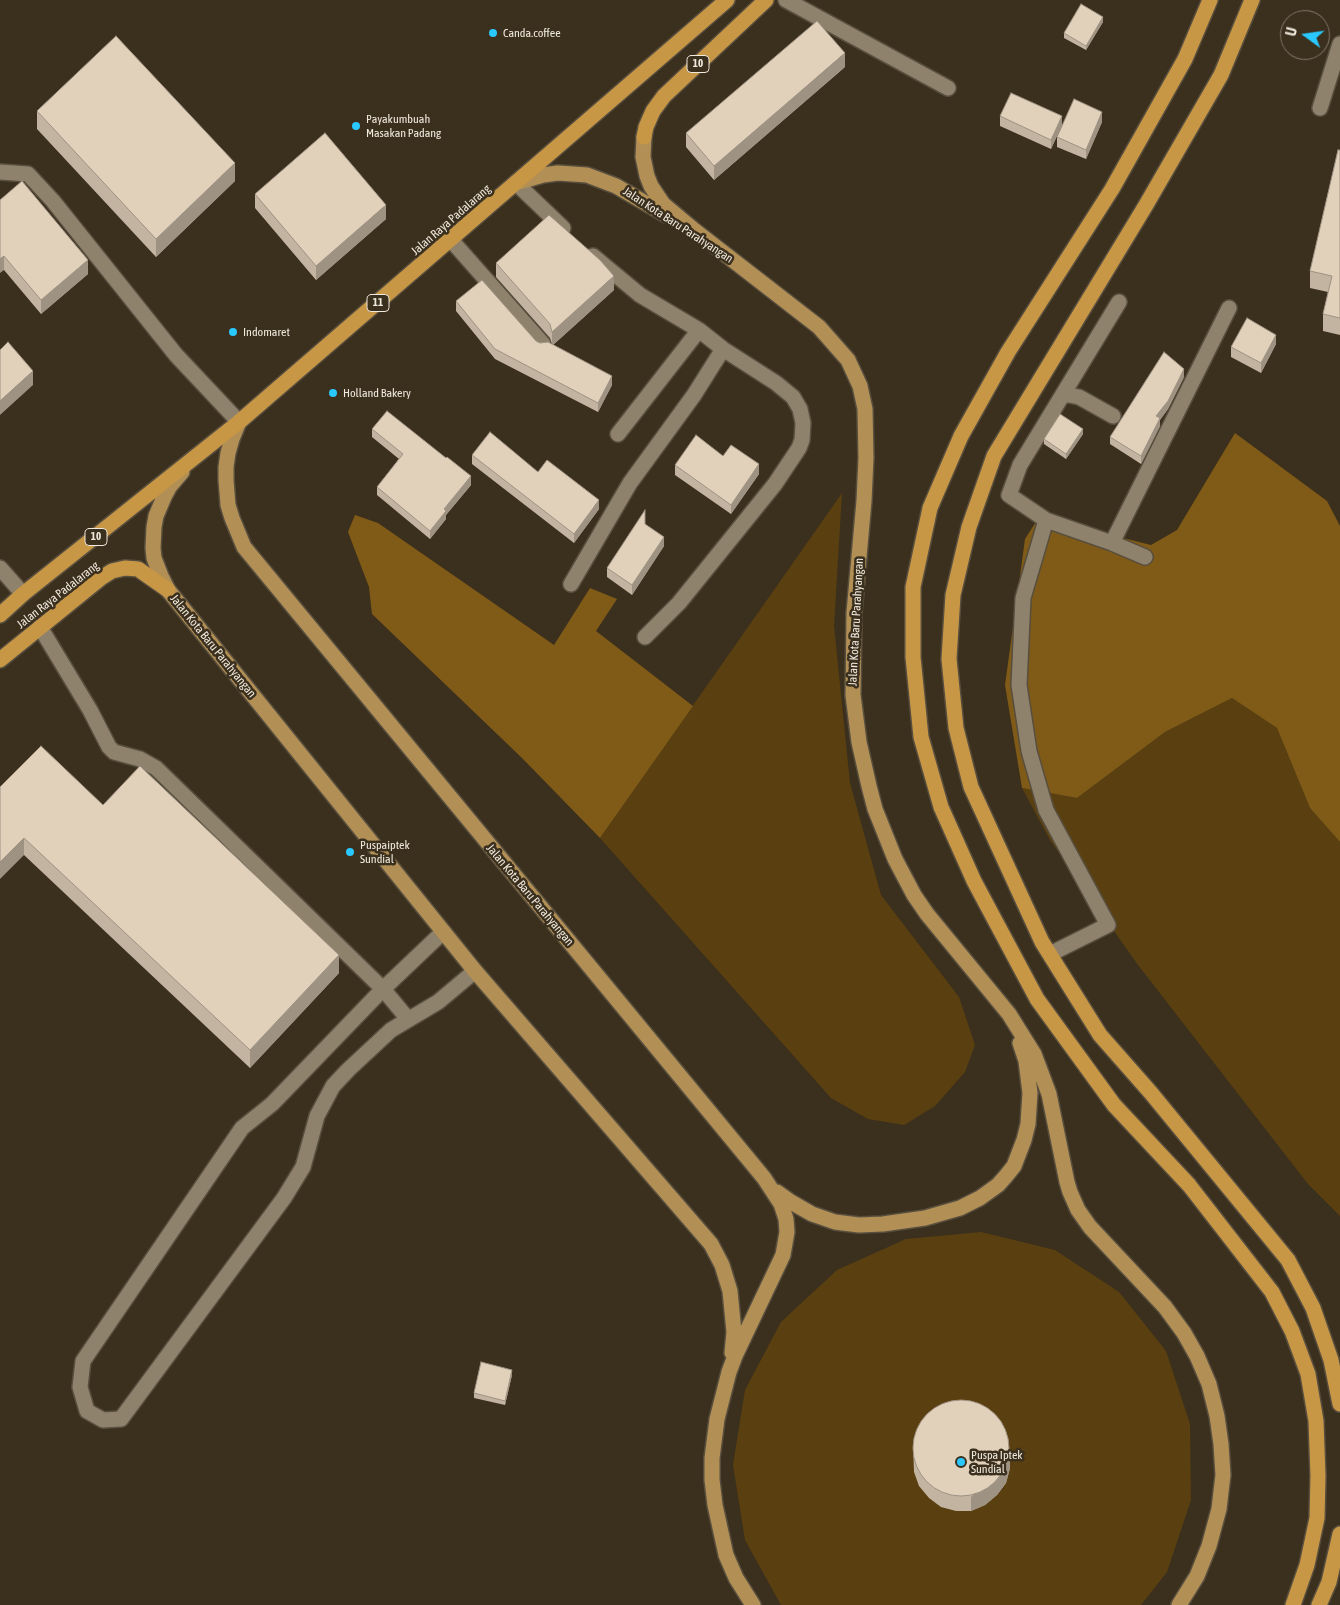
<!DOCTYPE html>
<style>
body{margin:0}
#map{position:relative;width:1340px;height:1605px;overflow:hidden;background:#3b2f1d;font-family:"Asap Condensed",sans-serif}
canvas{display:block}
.north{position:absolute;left:1280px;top:10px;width:50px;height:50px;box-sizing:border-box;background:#3b2f1d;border:1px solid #83796a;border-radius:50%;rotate:284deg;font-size:14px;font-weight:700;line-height:20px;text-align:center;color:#f0e9dd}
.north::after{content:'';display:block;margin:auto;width:18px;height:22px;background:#29c8ff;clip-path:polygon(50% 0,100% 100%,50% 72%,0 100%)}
</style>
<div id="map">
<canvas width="1340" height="1605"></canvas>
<div class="north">U</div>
</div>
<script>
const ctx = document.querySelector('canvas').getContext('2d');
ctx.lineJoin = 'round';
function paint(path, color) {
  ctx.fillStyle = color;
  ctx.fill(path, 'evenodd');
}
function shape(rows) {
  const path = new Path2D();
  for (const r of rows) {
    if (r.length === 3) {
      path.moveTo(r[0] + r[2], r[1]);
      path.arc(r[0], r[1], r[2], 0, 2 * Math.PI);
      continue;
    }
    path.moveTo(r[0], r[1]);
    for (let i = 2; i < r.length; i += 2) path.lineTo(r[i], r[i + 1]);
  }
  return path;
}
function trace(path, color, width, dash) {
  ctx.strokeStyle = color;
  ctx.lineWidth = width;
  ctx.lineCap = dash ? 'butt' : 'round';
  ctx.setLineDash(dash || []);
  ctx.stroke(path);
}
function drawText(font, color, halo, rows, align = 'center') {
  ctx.font = font + ' "Asap Condensed",sans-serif';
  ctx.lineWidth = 5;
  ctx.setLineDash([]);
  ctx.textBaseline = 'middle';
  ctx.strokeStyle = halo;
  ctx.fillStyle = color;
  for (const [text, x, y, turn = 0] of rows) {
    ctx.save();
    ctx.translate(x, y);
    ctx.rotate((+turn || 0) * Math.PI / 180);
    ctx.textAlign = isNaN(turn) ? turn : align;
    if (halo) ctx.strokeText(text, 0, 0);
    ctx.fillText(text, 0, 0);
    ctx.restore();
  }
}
const green = shape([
 [842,493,834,626,850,783,881,895,959,997,975,1045,965,1072,935,1106,904,1125,868,1119,831,1098,600,838],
 [1232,698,1277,728,1310,808,1340,842,1340,1216,1308,1184,1138,965,1050,840,1022,788,1077,798,1165,732],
 [981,1232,1055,1250,1119,1292,1166,1351,1190,1424,1191,1500,1167,1572,1141,1605,781,1605,745,1540,733,1465,745,1390,781,1322,837,1270,906,1239]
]);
const forest = shape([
 [1235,433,1327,501,1340,526,1340,842,1310,808,1277,728,1232,698,1165,732,1077,798,1022,788,1005,685,1025,539,1039,517,1151,545,1177,530],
 [355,515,378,523,554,645,590,588,617,599,596,631,693,706,600,838,522,758,372,614,369,587,348,532]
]);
const minor = shape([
 [786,0,948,88],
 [1320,108,1340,44],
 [0,172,28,174,53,201,176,355,239,422],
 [516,183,563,228],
 [451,240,543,344],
 [593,256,640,295,699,330,723,349,776,383,793,397,800,409,803,423,802,440,799,448,775,484,679,603,645,637],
 [1119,302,1020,465,1009,495,1046,520,1112,543,1145,557],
 [1063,394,1079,397,1113,416],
 [618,434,699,330],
 [1046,520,1023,598,1019,685,1029,751,1046,810,1108,925,1050,954],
 [1112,543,1229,308],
 [0,568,23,594],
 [571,584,630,483,694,395,723,349],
 [40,627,90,710,109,747,114,752,140,759,156,768,383,989,408,1019],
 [443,932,383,989,272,1104,242,1128,83,1361,80,1387,87,1411,103,1420,121,1419,284,1198,303,1167,317,1116,333,1086,348,1070,391,1030,438,1002,475,971]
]);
const major = shape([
 [644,137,643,157,647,176,651,186,663,204,694,230,819,327,848,360,860,386,865,409,866,458,864,501,854,613,853,695,859,742,869,786,875,809,895,859,914,895,927,914,1009,1014,1034,1054,1049,1094,1067,1182,1070,1192,1078,1210,1090,1227,1165,1307,1184,1333,1197,1356,1209,1384,1217,1416,1221,1444,1223,1475,1219,1509,1209,1546,1197,1576,1179,1605],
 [516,183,543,175,558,173,587,175,616,186,666,215],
 [239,422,232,439,228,453,226,467,226,480,228,505,232,518,244,547,764,1178,781,1204,786,1219,787,1232,783,1255,735,1356,729,1372,717,1419,712,1458,712,1480,715,1505,726,1555,736,1578,753,1605],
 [182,472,170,486,164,497,156,516,154,527,153,548,154,558,161,576,168,590,475,971,711,1244,722,1265,730,1291,734,1332,732,1353],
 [777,1192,791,1202,812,1214,835,1222,859,1225,883,1224,925,1218,960,1208,980,1198,998,1185,1006,1176,1014,1166,1024,1140,1028,1124,1030,1093,1026,1061,1020,1043]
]);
const highway = shape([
 [1210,0,1185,59,1112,189,1008,352,961,436,930,508,913,587,913,657,921,737,941,807,974,881,1037,999,1114,1105,1189,1185,1272,1292,1292,1331,1308,1374,1316,1421,1318,1476,1317,1518,1307,1565,1293,1605],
 [1252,0,1221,75,1146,205,994,456,969,527,953,595,949,659,956,728,971,787,1042,942,1100,1035,1151,1093,1288,1260,1313,1308,1331,1360,1340,1404],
 [644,137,646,127,653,111,664,96,766,0],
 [0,615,23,594,239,422,727,0],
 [0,660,101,578,112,571,125,568,138,569,168,590],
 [1319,1605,1329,1582,1340,1534]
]);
const wall = shape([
 [1103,22,1086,50,1064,38,1064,33],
 [845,67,714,180,686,147,686,133],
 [37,111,235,181,156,257,37,129],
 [1000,116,1062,125,1051,149,1000,126],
 [1102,122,1086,159,1057,147,1057,137],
 [1340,150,1340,335,1323,331,1323,314,1328,292,1310,288,1310,271],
 [255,194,386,219,316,280,255,208],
 [0,200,88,274,41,314,4,270],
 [496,263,614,290,553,345,612,385,598,412,495,359,456,311,456,301,540,343,552,344,550,338,496,277],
 [1276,344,1261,373,1231,357,1231,347],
 [1184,377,1168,409,1160,420,1160,426,1141,464,1110,444,1110,437],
 [372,429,471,485,446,515,446,519,430,539,377,495,377,487,399,459,372,437],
 [1083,434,1066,459,1044,444,1044,439],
 [472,455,538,472,599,509,574,543,472,464],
 [723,456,759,474,731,514,675,475,675,465],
 [645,524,664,546,632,595,607,577,607,568],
 [0,787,103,805,339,973,250,1068,24,855],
 [512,1375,505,1405,474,1398,474,1393],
 [913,1443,1010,1468,1006,1483,997,1495,985,1505,971,1511,956,1511,941,1507,929,1498,919,1486,914,1472]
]);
const shadedWall = shape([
 [1103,17,1103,22,1086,50,1086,46],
 [845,53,845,67,714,180,714,166],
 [1102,112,1102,122,1086,159,1086,150],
 [1062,116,1062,125,1051,149,1051,140],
 [235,163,235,181,156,257,156,239],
 [386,205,386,219,316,280,316,266],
 [4,256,4,270,0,273,0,259],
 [88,260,88,274,41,314,41,300],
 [614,276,614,290,552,346,552,332],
 [1276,335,1276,344,1261,373,1261,363],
 [1184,369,1184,377,1168,409,1160,420,1160,426,1141,464,1141,456,1156,416],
 [33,371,33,385,0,415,0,401],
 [612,376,612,385,598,412,598,403],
 [1083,429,1083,434,1066,459,1066,454],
 [759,464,759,474,731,514,731,505],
 [471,476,471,485,446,515,446,519,430,539,430,531,444,509],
 [599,500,599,509,574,543,574,534],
 [664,537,664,546,632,595,632,585],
 [24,838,24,855,0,879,0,862],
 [339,955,339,973,250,1068,250,1050],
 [512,1370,512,1375,505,1405,505,1401],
 [1010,1454,1010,1468,1006,1483,997,1495,985,1505,971,1511,971,1497]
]);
const building = shape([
 [1081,4,1103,17,1086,46,1064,33,1081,4],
 [817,21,845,53,714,166,686,133,817,21],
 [116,36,235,163,156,239,37,111,116,36],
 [1011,93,1062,116,1051,140,1000,116,1011,93],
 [1074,99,1102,112,1086,150,1057,137,1074,99],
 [325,133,386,205,316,266,255,194,325,133],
 [1338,150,1340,150,1340,318,1323,314,1332,276,1310,271,1338,150],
 [22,181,88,260,41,300,4,256,0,259,0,200,22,181],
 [549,215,600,260,614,276,552,332,550,324,496,263,549,215],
 [482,280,536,341,540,343,548,342,612,376,598,403,495,349,456,301,482,280],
 [1247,318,1276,335,1261,363,1231,347,1247,318],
 [8,342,33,371,0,401,0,350,8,342],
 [1164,352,1184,369,1168,401,1156,416,1160,418,1141,456,1110,437,1164,352],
 [387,411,446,458,447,457,471,476,444,509,446,511,430,531,377,487,403,454,372,429,387,411],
 [1060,414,1083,429,1066,454,1044,439,1060,414],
 [490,432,538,472,547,460,599,500,574,534,472,455,490,432],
 [696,435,723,456,731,445,759,464,731,505,675,465,696,435],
 [645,510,645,524,664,537,632,585,607,568,645,510],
 [41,746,103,805,140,766,339,955,250,1050,24,838,0,862,0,787,41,746],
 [481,1362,512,1370,505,1401,474,1393,481,1362],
 [961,1448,48]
]);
const markers = [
 [493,33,5,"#29c8ff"],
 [356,126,5,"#29c8ff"],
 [233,332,5,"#29c8ff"],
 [333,393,5,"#29c8ff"],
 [350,852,5,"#29c8ff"],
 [961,1462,5,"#29c8ff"]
];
const shields = [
 [698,64,22],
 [378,303,22],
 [96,537,22]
];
const shieldNames = [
 ["10",698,64],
 ["11",378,303],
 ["10",96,537]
];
const poiNames = [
 ["Canda.coffee",503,33],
 ["Payakumbuah",366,119],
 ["Masakan Padang",366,133],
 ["Indomaret",243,332],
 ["Holland Bakery",343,393],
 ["Puspaiptek",360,845],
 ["Sundial",360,859],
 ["Puspa Iptek",971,1455],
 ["Sundial",971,1469]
];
const streetNames = [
 ["Jalan Raya Padalarang",451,220,-41],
 ["Jalan Kota Baru Parahyangan",678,225,33],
 ["Jalan Raya Padalarang",58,595,-38],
 ["Jalan Kota Baru Parahyangan",856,622,-87],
 ["Jalan Kota Baru Parahyangan",213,646,51],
 ["Jalan Kota Baru Parahyangan",530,895,50]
];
paint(green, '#5a4010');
paint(forest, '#805b17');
trace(minor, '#584e3e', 18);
trace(major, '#584e3e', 18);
trace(highway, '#584e3e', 18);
trace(minor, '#8f826d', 15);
trace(major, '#b18f55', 15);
trace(highway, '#c89745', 15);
paint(wall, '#c2b4a1');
paint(shadedWall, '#9e9283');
paint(building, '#e1d1bb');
trace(building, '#9e9283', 1);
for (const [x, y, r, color] of markers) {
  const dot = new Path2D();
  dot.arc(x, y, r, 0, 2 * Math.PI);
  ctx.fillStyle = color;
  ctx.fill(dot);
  trace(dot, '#3b2f1d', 2);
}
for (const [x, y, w] of shields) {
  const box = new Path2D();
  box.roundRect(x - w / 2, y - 8.5, w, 17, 4);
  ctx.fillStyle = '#3b2f1d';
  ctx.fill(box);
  trace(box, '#f0e9dd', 1);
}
drawText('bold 11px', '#f0e9dd', null, shieldNames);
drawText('12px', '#f0e9dd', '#3b2f1d', poiNames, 'left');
drawText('12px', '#f0e9dd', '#3b2f1d', streetNames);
</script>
